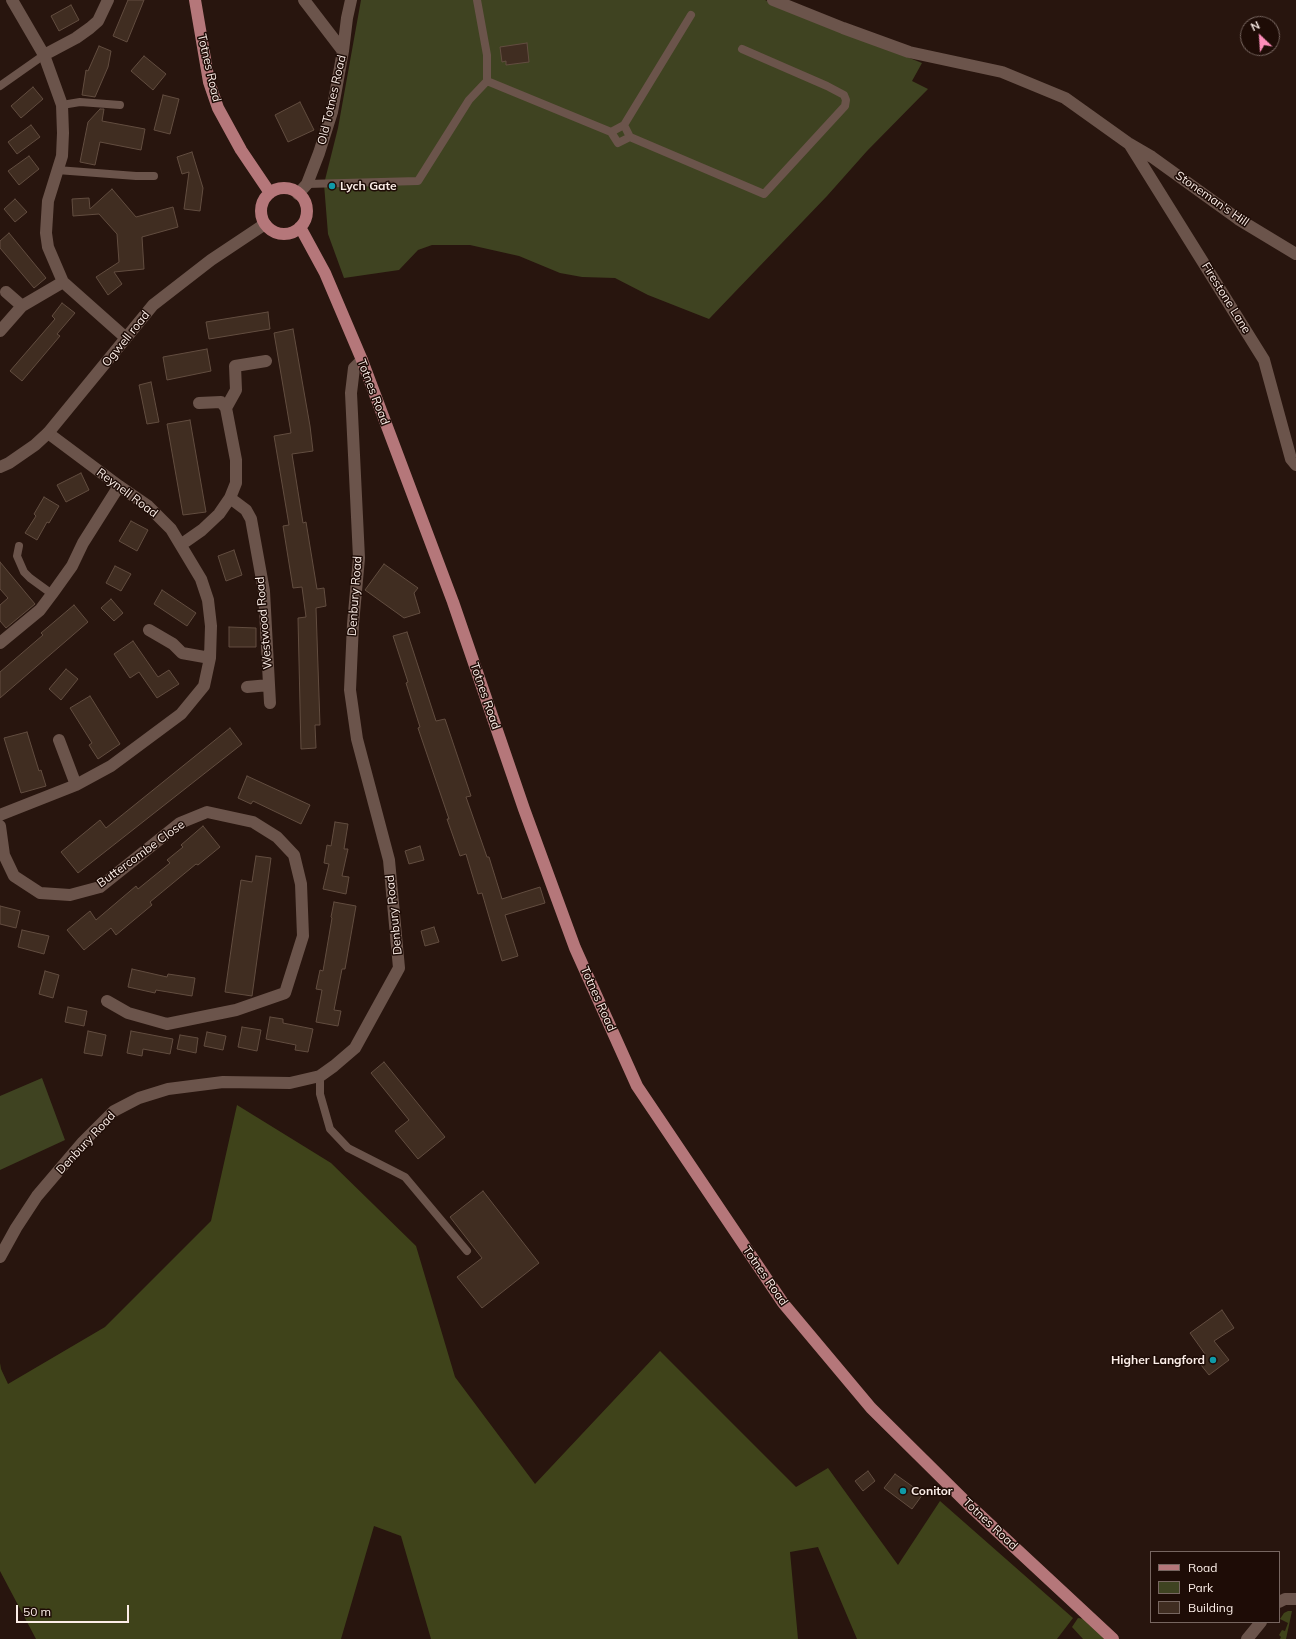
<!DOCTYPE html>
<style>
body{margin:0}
#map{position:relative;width:1296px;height:1639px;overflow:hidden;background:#28150e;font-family:Mulish,sans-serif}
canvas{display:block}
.legend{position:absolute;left:1150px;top:1551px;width:130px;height:72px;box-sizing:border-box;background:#1e0c06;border:1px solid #776660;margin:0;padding:5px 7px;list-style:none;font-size:12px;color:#fceee8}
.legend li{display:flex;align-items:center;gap:8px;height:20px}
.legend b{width:20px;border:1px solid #776660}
.north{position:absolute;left:1240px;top:16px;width:40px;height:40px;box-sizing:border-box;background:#1e0c06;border:1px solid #776660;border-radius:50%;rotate:335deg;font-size:11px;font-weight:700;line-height:16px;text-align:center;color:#fceee8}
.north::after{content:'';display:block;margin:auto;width:14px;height:18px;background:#fe8ebb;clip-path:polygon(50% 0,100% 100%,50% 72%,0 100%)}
.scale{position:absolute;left:16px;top:1605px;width:113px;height:18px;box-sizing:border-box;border:2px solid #fceee8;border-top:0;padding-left:5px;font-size:12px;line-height:14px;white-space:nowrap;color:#fceee8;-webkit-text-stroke:3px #1e0c06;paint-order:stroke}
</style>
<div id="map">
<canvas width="1296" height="1639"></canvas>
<ul class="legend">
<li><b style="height:5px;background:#b5777a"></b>Road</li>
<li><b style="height:11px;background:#3f4321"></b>Park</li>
<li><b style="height:11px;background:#402d21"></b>Building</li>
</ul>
<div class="north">N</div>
<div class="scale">50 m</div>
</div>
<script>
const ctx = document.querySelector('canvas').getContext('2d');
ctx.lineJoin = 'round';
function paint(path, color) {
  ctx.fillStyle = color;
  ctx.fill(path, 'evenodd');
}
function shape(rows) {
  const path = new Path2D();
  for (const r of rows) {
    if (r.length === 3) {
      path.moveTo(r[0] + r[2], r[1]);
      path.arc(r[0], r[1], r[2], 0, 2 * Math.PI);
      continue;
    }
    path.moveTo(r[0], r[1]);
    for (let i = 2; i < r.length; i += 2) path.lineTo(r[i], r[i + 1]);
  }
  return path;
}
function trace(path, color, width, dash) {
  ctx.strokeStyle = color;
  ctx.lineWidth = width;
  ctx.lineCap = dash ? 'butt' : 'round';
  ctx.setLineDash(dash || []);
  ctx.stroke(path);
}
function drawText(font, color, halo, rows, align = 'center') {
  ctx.font = font + ' Mulish,sans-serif';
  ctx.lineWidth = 3;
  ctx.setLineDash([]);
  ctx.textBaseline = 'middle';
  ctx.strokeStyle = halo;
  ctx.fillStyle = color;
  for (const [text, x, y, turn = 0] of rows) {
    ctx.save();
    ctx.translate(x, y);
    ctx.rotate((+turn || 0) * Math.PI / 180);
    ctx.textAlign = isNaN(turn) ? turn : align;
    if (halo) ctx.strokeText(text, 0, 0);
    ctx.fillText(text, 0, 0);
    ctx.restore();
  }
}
const green = shape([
 [361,0,765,0,922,63,912,81,928,89,867,151,827,196,709,319,648,295,615,278,582,277,560,273,519,256,470,245,432,245,418,250,399,270,344,278,328,234,324,184,338,128],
 [42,1078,65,1140,0,1170,0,1096]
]);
const forest = shape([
 [237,1105,331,1163,416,1246,455,1377,535,1484,660,1351,796,1487,828,1468,898,1565,940,1501,1073,1618,1057,1639,857,1639,818,1547,790,1552,798,1639,431,1639,401,1536,374,1526,341,1639,36,1639,0,1571,0,1363,1,1369,8,1384,105,1327,211,1221],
 [1288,1611,1292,1611,1286,1639,1280,1639,1281,1637,1279,1635,1282,1630,1285,1631,1288,1623,1280,1619,1284,1613],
 [1078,1618,1085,1619,1107,1639,1083,1639,1072,1627]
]);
const building = shape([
 [128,0,144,0,127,42,113,36,128,0],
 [71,5,79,20,59,31,51,16,71,5],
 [527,43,529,62,506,65,506,61,502,62,500,47,527,43],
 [99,46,111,51,108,67,95,97,82,95,86,70,88,71,99,46],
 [144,56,166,74,153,90,131,71,144,56],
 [33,87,43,99,21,118,11,106,33,87],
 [163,95,179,99,170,134,154,130,163,95],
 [300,102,314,130,288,142,275,115,300,102],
 [100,109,104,109,102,121,145,129,141,150,100,142,95,165,80,162,88,122,100,109],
 [31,125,40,137,17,154,8,142,31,125],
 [192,152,203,188,200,211,184,209,189,172,182,174,177,157,192,152],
 [29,156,39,169,19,185,8,171,29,156],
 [112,189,136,217,173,207,178,227,142,237,144,269,114,272,122,284,108,295,96,277,119,262,117,234,99,214,73,216,72,199,89,198,90,209,112,189],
 [15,199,27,212,15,222,4,209,15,199],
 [9,233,46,278,34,288,0,248,0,241,9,233],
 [62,303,75,313,57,334,60,336,22,381,10,371,55,319,52,316,62,303],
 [268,312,270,329,209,339,206,322,268,312],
 [293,329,310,426,313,451,292,454,303,523,306,522,317,589,324,588,326,606,316,608,320,725,315,725,316,748,301,749,298,618,306,617,302,587,293,588,283,526,289,525,274,436,291,433,274,333,293,329],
 [207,349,211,371,167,380,163,357,207,349],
 [151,382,159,422,147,424,139,385,151,382],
 [190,420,206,512,183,515,167,424,190,420],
 [81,473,89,490,66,502,57,485,81,473],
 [44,497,59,506,49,523,47,522,37,540,25,533,36,516,34,514,44,497],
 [131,521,148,530,137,551,119,541,131,521],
 [234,550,242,575,226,581,218,556,234,550],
 [0,562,35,604,6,628,0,621,0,605,8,598,0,589,0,562],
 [384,564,418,588,414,593,420,613,404,618,365,590,384,564],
 [115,566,131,574,121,591,106,583,115,566],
 [162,590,196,613,187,626,154,604,162,590],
 [111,599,123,613,114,621,101,608,111,599],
 [74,605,88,622,0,698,0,672,43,635,41,633,74,605],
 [229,627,256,628,256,647,229,647,229,627],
 [407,632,436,721,445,719,471,796,466,797,487,857,489,857,502,899,540,887,545,903,505,915,518,956,502,961,482,893,478,894,466,854,460,856,447,819,449,819,418,728,420,727,406,683,408,682,393,636,407,632],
 [133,641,158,677,169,670,179,684,157,698,139,672,130,678,114,654,133,641],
 [66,669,78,679,61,700,49,689,66,669],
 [90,696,120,744,98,759,89,745,92,743,70,708,90,696],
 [230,728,242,744,78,873,61,852,100,820,106,828,230,728],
 [27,732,39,771,41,770,46,786,21,793,4,738,27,732],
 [247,776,310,805,301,824,253,801,251,804,238,798,247,776],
 [335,822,348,824,344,849,348,849,342,876,349,877,346,894,323,889,329,864,324,863,327,845,331,846,335,822],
 [203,826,220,847,198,865,196,864,150,902,152,905,116,935,111,928,84,950,67,930,90,911,96,920,136,886,138,889,170,863,167,860,183,847,181,845,203,826],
 [420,846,424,860,409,864,405,851,420,846],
 [256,856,271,858,252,996,225,992,241,880,252,882,256,856],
 [334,902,356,906,345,969,342,969,334,1010,341,1011,338,1026,316,1022,322,990,316,989,320,970,323,971,332,918,331,917,334,902],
 [0,906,20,911,16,928,0,924,0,906],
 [434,927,439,942,425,946,421,931,434,927],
 [22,930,49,936,44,954,18,947,22,930],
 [132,969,167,977,168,974,195,978,192,996,156,990,155,993,128,987,132,969],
 [45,971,59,975,53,998,39,994,45,971],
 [68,1007,87,1011,84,1026,65,1022,68,1007],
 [270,1017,283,1019,283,1023,313,1029,308,1052,295,1050,296,1045,266,1039,270,1017],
 [242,1027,261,1030,257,1051,238,1047,242,1027],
 [88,1031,106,1035,102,1056,84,1053,88,1031],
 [131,1031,173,1039,170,1054,143,1049,142,1056,127,1053,131,1031],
 [207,1032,226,1036,223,1050,204,1046,207,1032],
 [180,1035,198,1038,196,1053,177,1049,180,1035],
 [384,1062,445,1137,418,1159,395,1131,409,1120,371,1073,384,1062],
 [483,1191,539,1263,482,1308,457,1277,482,1258,450,1217,483,1191],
 [1222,1310,1234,1328,1214,1341,1229,1360,1209,1375,1197,1360,1205,1354,1190,1333,1222,1310],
 [868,1471,875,1481,863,1491,855,1481,868,1471],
 [895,1474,923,1494,912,1509,884,1488,895,1474]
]);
const service = shape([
 [477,0,487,55,487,81,611,132,618,143,630,137,624,125,611,132],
 [0,86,44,55],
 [62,105,80,102,120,105],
 [624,125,691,15],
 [630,137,764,194,845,106,846,100,844,95,827,86,742,49],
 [57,170,136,176,154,176],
 [307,184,418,181,469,100,487,81],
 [19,546,17,556,24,572,30,578,52,594],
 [320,1076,320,1094,330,1129,348,1148,405,1177,467,1251]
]);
const minor = shape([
 [12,0,44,55,62,105,63,133,62,156,48,201,46,233,48,247,63,282,126,338],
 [304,0,343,51],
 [773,0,843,28,909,52,1002,72,1065,98,1128,143,1152,157,1238,219,1296,254],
 [44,55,76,38,90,28,98,21,108,0],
 [1130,145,1264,360,1291,459,1296,465],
 [298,194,307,184,319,153,332,112,343,51,347,18,351,0],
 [6,292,22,306],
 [0,331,22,306,63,282],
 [199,403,221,402,226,408],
 [230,498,236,483,236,460,226,408,236,390,235,366,266,361],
 [182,544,202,530,219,514,230,498,246,510,251,519,264,591,270,703],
 [149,630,173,644,182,653,210,658],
 [0,643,40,610,52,594,72,566,83,543,119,486],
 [247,687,269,685],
 [59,740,76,785],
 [0,815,76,785,111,766,181,714,204,686,210,658,211,626,208,600,201,579,171,529,148,506,119,486,48,433],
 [0,826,4,855,14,876,40,893,70,895,100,887,180,823,207,812,253,822,277,837,294,855,301,884,303,936,285,993,236,1010,167,1024,128,1013,107,1001],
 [0,1257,16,1228,37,1196,83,1142,114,1111,139,1098,168,1089,223,1082,290,1083,320,1076,334,1066,355,1048,399,968,389,860,357,739,350,690,353,624,359,558,351,393,354,368,362,360],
 [1279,1602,1285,1599,1296,1599],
 [1247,1639,1261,1622]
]);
const tertiary = shape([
 [0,467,9,463,35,445,48,433,153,305,211,260,265,224]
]);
const primary = shape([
 [195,0,209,82,218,108,241,150,270,193],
 [284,211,23],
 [300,227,325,273,362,360,453,602,524,809,575,948,637,1086,783,1303,871,1408,970,1506,1113,1639]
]);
const markers = [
 [332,186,4,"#0f9aa8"],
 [1213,1360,4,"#0f9aa8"],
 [903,1491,4,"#0f9aa8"]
];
const streetNames = [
 ["Totnes Road",209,68,77],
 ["Old Totnes Road",332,100,-77],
 ["Stoneman's Hill",1212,199,35],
 ["Firestone Lane",1226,298,58],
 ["Ogwell road",126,339,-51],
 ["Totnes Road",373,392,69],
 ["Reynell Road",127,493,37],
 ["Denbury Road",355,596,-86],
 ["Westwood Road",264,623,-95],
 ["Totnes Road",485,696,71],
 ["Buttercombe Close",141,854,-36],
 ["Denbury Road",394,915,-96],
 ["Totnes Road",598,999,66],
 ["Denbury Road",86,1143,-47],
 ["Totnes Road",765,1276,55],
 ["Totnes Road",990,1524,43]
];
const poiNames = [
 ["Lych Gate",340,186],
 ["Higher Langford",1205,1360,"right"],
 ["Conitor",911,1491]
];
paint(green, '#3f4321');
paint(forest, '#3f431a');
paint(building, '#402d21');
trace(building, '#624d40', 1);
trace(service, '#6b544b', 8);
trace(minor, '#6b544b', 12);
trace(tertiary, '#6b544b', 12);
trace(primary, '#b5777a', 12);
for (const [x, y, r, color] of markers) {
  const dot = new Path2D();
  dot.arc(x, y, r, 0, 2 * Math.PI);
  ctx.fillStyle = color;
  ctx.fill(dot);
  trace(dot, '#1e0c06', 1.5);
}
drawText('12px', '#fceee8', '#1e0c06', streetNames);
drawText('bold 12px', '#fceee8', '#1e0c06', poiNames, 'left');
</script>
